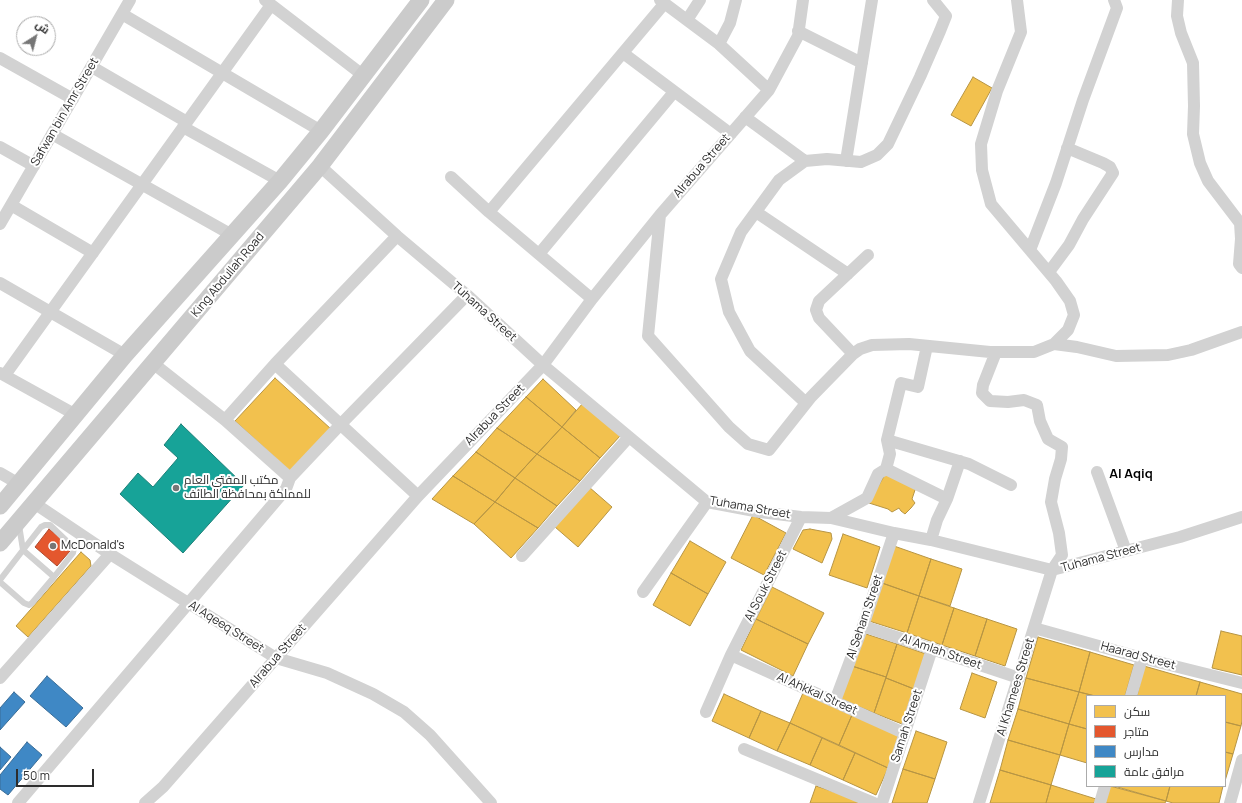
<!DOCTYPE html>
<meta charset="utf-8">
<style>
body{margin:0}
#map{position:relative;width:1242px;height:803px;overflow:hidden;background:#fff;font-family:Manrope,Cairo,sans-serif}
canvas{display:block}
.legend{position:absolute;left:1086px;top:695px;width:140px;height:92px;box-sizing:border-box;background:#fff;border:1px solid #ababab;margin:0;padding:5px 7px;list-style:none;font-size:12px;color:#2d2d2d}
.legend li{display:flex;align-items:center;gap:8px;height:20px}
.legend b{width:20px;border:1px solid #ababab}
.north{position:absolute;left:16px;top:16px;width:40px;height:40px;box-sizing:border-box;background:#fff;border:1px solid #ababab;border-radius:50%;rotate:36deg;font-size:11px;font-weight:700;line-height:16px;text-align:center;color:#2d2d2d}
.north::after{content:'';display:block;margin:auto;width:14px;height:18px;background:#767676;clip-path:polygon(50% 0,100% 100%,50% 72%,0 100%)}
.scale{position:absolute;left:16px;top:769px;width:78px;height:18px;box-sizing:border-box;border:2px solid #2d2d2d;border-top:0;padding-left:5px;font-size:12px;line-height:14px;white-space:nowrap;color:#2d2d2d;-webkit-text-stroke:3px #fff;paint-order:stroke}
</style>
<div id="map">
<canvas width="1242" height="803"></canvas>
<ul class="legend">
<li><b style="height:11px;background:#f2c14e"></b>سكن</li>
<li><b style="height:11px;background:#e4572e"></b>متاجر</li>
<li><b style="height:11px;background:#3f88c5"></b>مدارس</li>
<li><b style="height:11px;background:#17a398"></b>مرافق عامة</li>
</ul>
<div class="north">ش</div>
<div class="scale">50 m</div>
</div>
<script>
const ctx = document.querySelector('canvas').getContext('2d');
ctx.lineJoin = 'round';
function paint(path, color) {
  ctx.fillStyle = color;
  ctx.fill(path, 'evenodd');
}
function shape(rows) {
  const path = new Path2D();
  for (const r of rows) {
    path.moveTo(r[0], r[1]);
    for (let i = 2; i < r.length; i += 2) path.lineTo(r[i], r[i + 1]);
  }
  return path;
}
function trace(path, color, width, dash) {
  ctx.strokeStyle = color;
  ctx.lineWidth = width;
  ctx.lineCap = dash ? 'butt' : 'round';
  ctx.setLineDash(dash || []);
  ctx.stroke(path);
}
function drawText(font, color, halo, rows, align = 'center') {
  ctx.font = font + ' Manrope,Cairo,sans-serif';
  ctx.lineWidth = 4;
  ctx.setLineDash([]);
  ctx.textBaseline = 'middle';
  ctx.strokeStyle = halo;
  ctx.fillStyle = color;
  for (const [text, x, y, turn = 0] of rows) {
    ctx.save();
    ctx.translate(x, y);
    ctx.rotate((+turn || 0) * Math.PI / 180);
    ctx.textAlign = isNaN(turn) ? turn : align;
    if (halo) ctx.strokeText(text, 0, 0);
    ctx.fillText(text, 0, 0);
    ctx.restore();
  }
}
const homes = shape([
 [973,77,992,88,971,126,951,115,973,77],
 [275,378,331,429,291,472,235,421,275,378],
 [543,379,576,410,562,427,526,397,543,379],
 [526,397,562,427,537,454,497,428,526,397],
 [583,403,620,436,600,458,562,427,583,403],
 [562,427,600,458,580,481,537,454,562,427],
 [497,428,537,454,515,478,476,452,497,428],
 [476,452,515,478,495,502,453,476,476,452],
 [537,454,580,481,557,506,515,478,537,454],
 [888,473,916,487,912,499,915,503,911,508,905,514,901,511,899,508,892,512,888,509,869,503,883,478,888,473],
 [453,476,495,502,474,524,432,499,453,476],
 [515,478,557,506,538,528,495,502,515,478],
 [589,487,612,507,578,547,555,527,589,487],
 [495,502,538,528,511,558,474,524,495,502],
 [753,515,786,533,764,575,731,558,753,515],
 [810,529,831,533,832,539,822,563,793,549,803,530,810,529],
 [843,534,880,547,867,588,829,575,843,534],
 [690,541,726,562,708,594,671,573,690,541],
 [894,546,931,559,919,596,882,583,894,546],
 [81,552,90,560,91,566,28,637,16,626,81,552],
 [931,559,962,569,950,606,919,596,931,559],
 [671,573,708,594,690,626,653,605,671,573],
 [882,583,919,596,907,633,869,621,882,583],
 [772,587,824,613,808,644,756,619,772,587],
 [919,596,954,608,942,645,907,633,919,596],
 [954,608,987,619,975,656,942,645,954,608],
 [756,619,808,644,793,676,741,650,756,619],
 [987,619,1017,629,1005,666,975,656,987,619],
 [1221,631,1242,636,1242,675,1212,668,1221,631],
 [863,633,897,644,886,677,852,666,863,633],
 [1038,637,1090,652,1079,692,1026,678,1038,637],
 [897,644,926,654,914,689,886,678,897,644],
 [1090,652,1134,665,1125,696,1095,696,1079,692,1090,652],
 [852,666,886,677,874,713,841,699,852,666],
 [1144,666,1200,682,1196,696,1137,696,1144,666],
 [972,673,997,682,985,718,960,709,972,673],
 [886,678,914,689,902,724,874,713,886,678],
 [1026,678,1079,692,1069,724,1018,709,1026,678],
 [1200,682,1242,694,1242,721,1241,726,1225,722,1225,696,1196,696,1200,682],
 [1079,692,1095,696,1087,696,1087,729,1069,724,1079,692],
 [803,693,852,715,839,745,790,723,803,693],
 [724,694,761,711,749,738,712,721,724,694],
 [1018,709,1069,724,1060,755,1008,740,1018,709],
 [761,711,790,723,777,751,749,738,761,711],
 [852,715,902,737,888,768,839,745,852,715],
 [1225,722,1241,726,1233,754,1225,752,1225,722],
 [790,723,822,738,810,765,777,751,790,723],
 [1069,724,1087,729,1087,763,1060,755,1069,724],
 [916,731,947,742,935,779,903,769,916,731],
 [822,738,855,753,843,780,810,765,822,738],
 [1008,740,1060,755,1051,785,1000,770,1008,740],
 [1225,752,1233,754,1225,781,1225,752],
 [855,753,888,768,876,795,843,780,855,753],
 [903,769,935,779,927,803,892,803,903,769],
 [1000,770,1051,785,1046,803,990,803,1000,770],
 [1051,785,1096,799,1094,803,1046,803,1051,785],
 [816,786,868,803,810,803,816,786],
 [1110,786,1166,801,1165,803,1105,803,1110,786],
 [1114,786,1170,786,1166,801,1114,786],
 [1170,786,1223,786,1219,803,1173,803,1166,801,1170,786]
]);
const shops = shape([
 [49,529,70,545,70,551,57,566,35,547,49,529]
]);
const schools = shape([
 [47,676,83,708,66,727,30,696,47,676],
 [14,692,25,702,0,730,0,708,14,692],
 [27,742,42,755,8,795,0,789,0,775,27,742],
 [0,747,11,757,0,770,0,747]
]);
const public = shape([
 [181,424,244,485,183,553,120,494,138,473,153,487,178,458,164,445,181,424]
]);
const lane = shape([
 [0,580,23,550,19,525],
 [0,582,24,603,29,605,32,603,54,577,73,553,74,548,50,525,45,525,41,527,23,550,54,577]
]);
const street = shape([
 [265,0,364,76],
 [660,0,719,44,769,90],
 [1178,0,1177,16,1181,33,1193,63,1194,106,1193,134,1200,163,1208,181,1240,223,1241,239,1239,264,1242,268],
 [122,14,321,131],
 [687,20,700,0],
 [798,31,862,63],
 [719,44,730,23,736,0],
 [623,53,731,134],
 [0,58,73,99],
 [92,67,187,122],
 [745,117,805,161,779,180,741,232,721,279,729,312,750,351,806,403],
 [183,127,280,181],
 [52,134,232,235],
 [0,147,34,166],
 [805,161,827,159,861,162,877,155,888,144,920,77,940,31,946,16,933,0],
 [846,161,872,0],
 [320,166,397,236,467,295,543,365,707,502,760,512,801,517,831,518,894,533,931,540,1052,570,1180,537,1242,517],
 [451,177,489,212,592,299],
 [11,205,93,253],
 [489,212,664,4],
 [756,212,848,274],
 [660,215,648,336,729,427,748,444,769,450,811,397,853,354,860,349,872,345,909,344,990,352,1034,352,1054,344,1068,330,1074,315,1070,301,1056,281,991,204,982,170,981,144,997,91,1021,32,1017,0],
 [0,224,130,0],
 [1030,250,1056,183,1083,100,1117,8,1114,0],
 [539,254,674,92],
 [1049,272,1069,245,1083,219,1113,173,1110,167,1103,163,1067,148],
 [0,283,125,355],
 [1054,344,1077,347,1116,356,1168,355,1191,350,1242,332],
 [853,354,819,318,816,310,819,301,868,255],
 [154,364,225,420,290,478],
 [275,364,418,496],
 [0,373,76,415],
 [5,375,271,5],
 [225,420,275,364,397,236],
 [887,440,969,464,1011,485],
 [886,469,947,499,937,520,931,540],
 [1097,472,1126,551],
 [0,473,19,484],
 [947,499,960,461],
 [34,503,110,554,276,658,327,673,373,694,404,712,430,735,491,803],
 [831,518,867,498,878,474,886,469,890,454,887,440,901,383,918,387,927,346],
 [522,556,629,437],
 [643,592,707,502],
 [863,626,1019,678],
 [1034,628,1142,658,1242,683],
 [731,655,904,733],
 [0,678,110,554],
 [1131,696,1142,658],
 [835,701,863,626,894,533],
 [706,712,731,655,801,517],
 [744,749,874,803],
 [18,803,286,489,290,478,341,424,467,295],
 [145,803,163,787,418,496,543,365,592,299,660,215,769,90,798,36,803,0],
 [882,803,932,649],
 [979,803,1052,570,1062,555,1059,533,1051,502,1055,479,1061,459,1062,447,1048,439,1040,421,1037,405,1024,400,1008,402,990,401,982,393,983,385,996,352],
 [1100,803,1105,786],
 [1230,803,1242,760]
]);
const secondary = shape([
 [0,506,125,355,280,181,321,131,421,0],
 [0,543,320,166,446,0]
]);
const markers = [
 [176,488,4,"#767676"],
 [53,546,4,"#767676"]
];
const streetNames = [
 ["Safwan bin Amr Street",65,112,-60],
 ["Alrabua Street",702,166,-49],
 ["King Abdullah Road",228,275,-50],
 ["Tuhama Street",484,312,42],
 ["Alrabua Street",495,415,-46],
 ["Tuhama Street",750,508,10],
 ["Tuhama Street",1101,558,-15],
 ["Al Souk Street",766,586,-63],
 ["Al Seham Street",865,617,-71],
 ["Al Aqeeq Street",226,627,32],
 ["Al Amlah Street",941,652,19],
 ["Alrabua Street",278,656,-49],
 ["Haarad Street",1138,656,15],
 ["Al Khamees Street",1016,687,-73],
 ["Al Ahkkal Street",817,694,24],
 ["Samah Street",907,726,-72]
];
const poiNames = [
 ["مكتب المفتي العام",184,481],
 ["للمملكة بمحافظة الطائف",184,495],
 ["McDonald's",61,546]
];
const neighbourhoodNames = [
 ["Al Aqiq",1131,474]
];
paint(homes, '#f2c14e');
trace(homes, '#b79544', 1);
paint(shops, '#e4572e');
trace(shops, '#ad4a2e', 1);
paint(schools, '#3f88c5');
trace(schools, '#3a6d97', 1);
paint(public, '#17a398');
trace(public, '#1e8078', 1);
trace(lane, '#d2d2d2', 6);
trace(street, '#d2d2d2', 12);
trace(secondary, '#cbcbcb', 17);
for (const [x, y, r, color] of markers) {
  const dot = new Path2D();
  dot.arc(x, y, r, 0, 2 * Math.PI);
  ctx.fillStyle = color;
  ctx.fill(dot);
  trace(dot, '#fff', 1.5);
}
drawText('12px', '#2d2d2d', '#fff', streetNames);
drawText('12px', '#2d2d2d', '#fff', poiNames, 'left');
drawText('bold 13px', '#000', '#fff', neighbourhoodNames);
</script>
